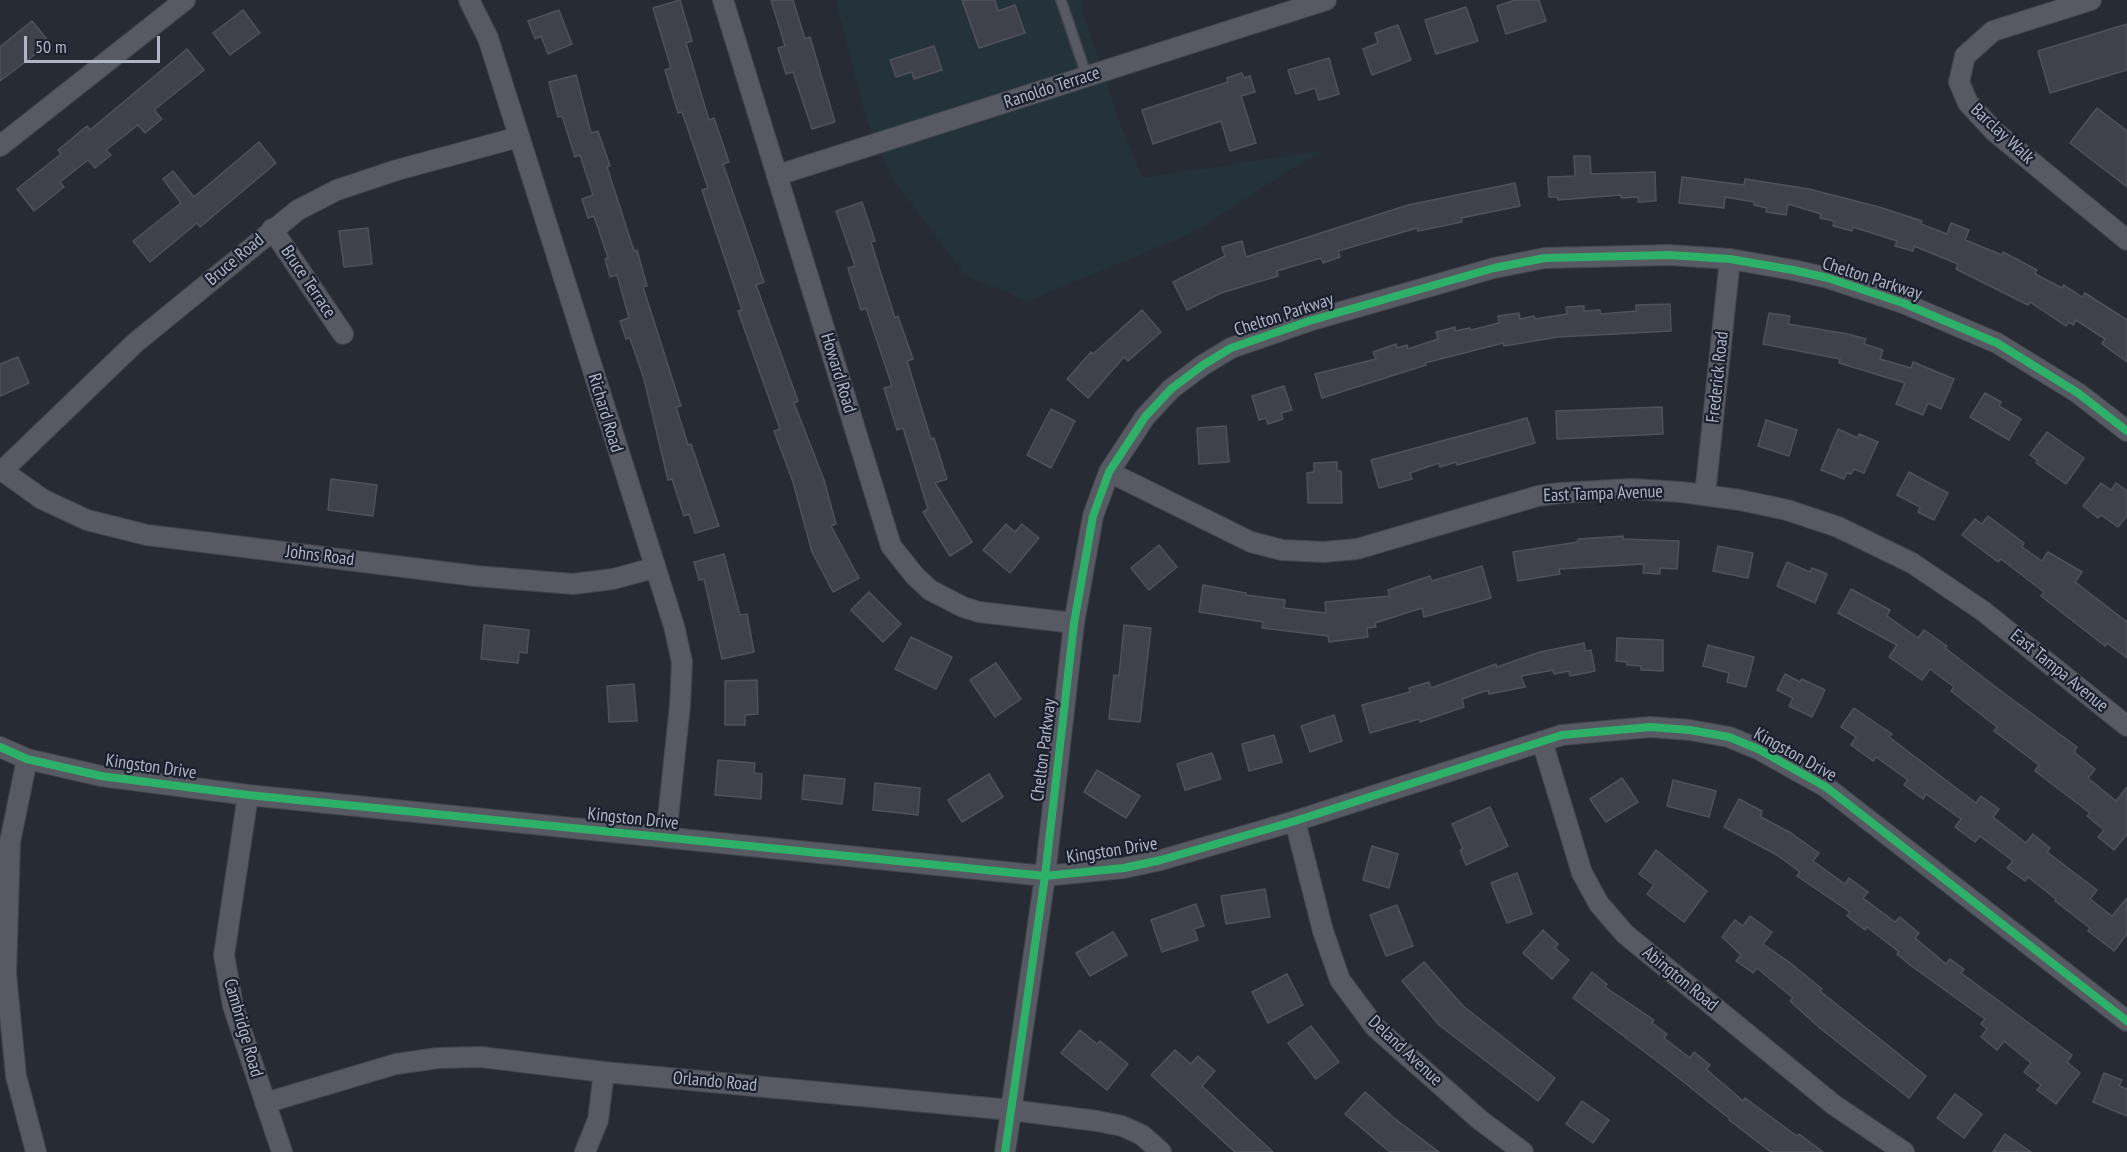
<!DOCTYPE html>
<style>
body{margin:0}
#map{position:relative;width:2127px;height:1152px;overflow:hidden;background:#272b34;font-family:"PT Sans Narrow",sans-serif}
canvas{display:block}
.scale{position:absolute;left:24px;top:36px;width:136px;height:27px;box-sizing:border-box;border:3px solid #b0b5c6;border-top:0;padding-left:8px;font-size:18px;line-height:21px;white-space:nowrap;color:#b0b5c6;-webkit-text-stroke:4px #1b202e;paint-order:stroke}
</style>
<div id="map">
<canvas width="2127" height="1152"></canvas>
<div class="scale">50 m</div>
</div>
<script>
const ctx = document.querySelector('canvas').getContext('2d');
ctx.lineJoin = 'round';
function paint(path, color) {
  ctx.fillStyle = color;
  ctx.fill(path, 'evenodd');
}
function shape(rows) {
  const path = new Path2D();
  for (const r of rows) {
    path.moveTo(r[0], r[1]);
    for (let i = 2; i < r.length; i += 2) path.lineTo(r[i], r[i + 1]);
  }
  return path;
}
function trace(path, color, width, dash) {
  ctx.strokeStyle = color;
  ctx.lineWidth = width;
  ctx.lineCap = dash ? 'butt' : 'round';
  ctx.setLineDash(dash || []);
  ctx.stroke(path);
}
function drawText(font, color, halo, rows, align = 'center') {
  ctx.font = font + ' "PT Sans Narrow",sans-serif';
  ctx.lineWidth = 4.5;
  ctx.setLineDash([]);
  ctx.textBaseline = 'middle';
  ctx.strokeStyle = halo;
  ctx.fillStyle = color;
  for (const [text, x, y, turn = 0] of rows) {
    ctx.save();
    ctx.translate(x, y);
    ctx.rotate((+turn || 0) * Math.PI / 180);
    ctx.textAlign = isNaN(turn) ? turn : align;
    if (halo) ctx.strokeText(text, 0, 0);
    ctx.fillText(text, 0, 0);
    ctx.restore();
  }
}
const green = shape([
 [836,0,1083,0,1082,9,1119,121,1143,178,1320,151,1192,233,1028,301,965,275,891,176,866,118]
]);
const building = shape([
 [680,0,692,41,686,43,709,120,714,118,729,162,723,164,764,282,756,285,798,401,794,403,824,480,836,524,831,526,859,578,833,592,812,552,793,482,774,431,780,429,738,311,742,310,702,190,708,188,682,112,678,113,665,70,671,68,653,8,680,0],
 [771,0,793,0,805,39,810,37,835,122,812,129,793,72,786,74,778,48,785,46,771,0],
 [962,0,995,0,998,11,1015,5,1025,33,979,48,962,0],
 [1515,0,1539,0,1546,21,1506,34,1497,6,1515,0],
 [1466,7,1478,41,1436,54,1425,20,1466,7],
 [243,10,260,33,230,55,213,33,243,10],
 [559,10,572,44,548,54,541,36,535,39,528,21,559,10],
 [32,21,50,43,0,81,0,47,32,21],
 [2127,24,2127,70,2050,93,2038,51,2127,24],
 [1398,25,1411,60,1372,75,1363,49,1378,43,1375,33,1398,25],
 [934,46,942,70,914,79,912,72,896,77,890,60,934,46],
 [187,49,204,70,154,110,162,119,145,133,138,125,106,150,111,155,95,168,88,160,60,182,64,187,34,211,17,189,61,154,58,150,87,126,90,130,187,49],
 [1329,58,1339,94,1319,100,1315,88,1296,94,1288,70,1329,58],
 [1242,73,1244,78,1250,76,1255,92,1241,96,1256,143,1230,151,1221,121,1153,144,1142,110,1228,82,1227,78,1242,73],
 [576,75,591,133,598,131,610,166,607,167,634,251,637,250,647,286,643,287,681,406,676,407,688,445,691,444,719,526,695,533,689,514,684,516,672,479,668,480,644,379,630,338,626,339,620,321,629,318,617,275,610,277,605,259,608,258,594,216,588,218,582,199,593,195,580,155,575,157,562,116,558,117,549,82,576,75],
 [2097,108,2127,131,2127,187,2070,143,2097,108],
 [259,142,276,163,200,227,197,223,150,262,133,241,181,203,163,179,173,171,194,197,259,142],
 [1574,156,1590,156,1591,174,1655,172,1656,201,1638,202,1638,197,1621,198,1621,195,1558,200,1557,197,1549,197,1548,177,1575,176,1574,156],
 [1682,177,1744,185,1745,179,1809,189,1879,207,1922,221,1921,224,1947,234,1951,223,1969,230,1965,240,2002,255,2003,252,2037,270,2035,274,2062,288,2064,285,2082,297,2085,293,2127,320,2127,362,2102,344,2105,339,2076,320,2073,325,2069,322,2066,326,2030,302,2028,305,1956,269,1958,264,1914,246,1913,251,1895,246,1897,241,1853,227,1852,231,1833,226,1834,221,1820,218,1821,214,1788,204,1786,215,1766,212,1767,208,1754,205,1754,202,1725,197,1724,208,1679,203,1682,177],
 [1515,183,1520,206,1461,218,1462,222,1418,231,1417,228,1338,251,1340,257,1323,263,1321,258,1277,271,1278,276,1221,293,1187,310,1173,282,1225,256,1222,247,1242,241,1246,257,1408,205,1515,183],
 [862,202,875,241,871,242,895,318,898,316,913,359,907,361,931,439,934,438,947,479,935,483,972,542,950,556,923,512,928,509,903,428,897,430,884,388,892,386,866,308,861,310,848,268,855,266,836,211,862,202],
 [368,228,372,264,344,267,339,231,368,228],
 [1670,304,1671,331,1558,337,1504,346,1503,343,1425,363,1426,365,1322,398,1315,374,1376,359,1373,352,1396,344,1397,348,1407,345,1408,349,1438,339,1436,332,1455,327,1455,331,1470,328,1471,330,1499,323,1498,316,1519,313,1520,319,1534,316,1535,319,1567,314,1566,307,1584,306,1584,311,1600,310,1601,314,1636,311,1636,305,1670,304],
 [1142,310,1161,332,1128,361,1124,357,1088,398,1067,379,1091,352,1093,354,1142,310],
 [1769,313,1790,316,1788,324,1848,334,1866,339,1864,344,1883,350,1880,359,1911,368,1913,362,1954,379,1941,409,1928,403,1923,415,1896,404,1905,383,1839,363,1840,359,1763,344,1769,313],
 [18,357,29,383,0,396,0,364,18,357],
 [1284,386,1292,410,1281,413,1283,419,1268,424,1266,418,1259,420,1252,396,1284,386],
 [1985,393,2001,402,1999,406,2021,419,2009,440,1970,417,1985,393],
 [1662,407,1663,434,1557,439,1556,411,1662,407],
 [1051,409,1075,421,1051,468,1027,455,1051,409],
 [1527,418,1535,443,1457,465,1456,462,1440,467,1439,463,1410,473,1412,479,1379,488,1371,460,1527,418],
 [1766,420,1797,430,1789,456,1758,446,1766,420],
 [1226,426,1229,462,1199,464,1197,428,1226,426],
 [1838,429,1858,438,1859,434,1878,442,1864,473,1854,469,1851,474,1847,473,1844,479,1821,470,1838,429],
 [2047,432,2084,458,2066,484,2036,463,2037,460,2030,455,2047,432],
 [1337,462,1337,471,1341,471,1342,503,1308,503,1307,473,1314,472,1314,463,1337,462],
 [1909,472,1948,493,1934,520,1918,512,1920,507,1897,495,1909,472],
 [331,479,377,485,373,516,328,510,331,479],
 [2101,483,2111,490,2116,483,2127,491,2127,516,2118,527,2101,515,2098,518,2083,506,2101,483],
 [1988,516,2024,543,2022,547,2042,561,2048,552,2082,572,2075,582,2127,622,2127,658,2107,643,2105,646,2069,618,2041,596,2044,592,2001,559,1998,562,1962,535,1975,519,1982,524,1988,516],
 [1006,524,1015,532,1022,524,1039,538,1010,573,983,550,1006,524],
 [1623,536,1623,539,1679,541,1677,569,1660,568,1660,574,1643,573,1644,564,1559,569,1560,574,1518,581,1513,552,1578,542,1578,539,1623,536],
 [1159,545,1177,567,1149,590,1131,568,1159,545],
 [1718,546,1753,553,1748,578,1713,571,1718,546],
 [724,554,740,615,747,614,754,652,722,659,704,579,699,580,694,562,724,554],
 [1787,562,1810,572,1812,568,1827,574,1815,603,1777,586,1787,562],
 [1482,566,1491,598,1424,617,1422,608,1375,623,1376,627,1367,628,1368,637,1329,642,1328,636,1262,628,1263,622,1199,612,1203,585,1246,593,1246,595,1285,600,1284,608,1326,613,1325,602,1390,596,1388,590,1430,576,1432,581,1482,566],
 [1851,589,1890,610,1887,616,1918,638,1924,630,1947,646,1945,648,1997,688,2077,747,2074,752,2095,769,2088,778,2116,801,2127,787,2127,834,2114,850,2098,837,2104,830,2087,816,2090,813,2035,771,2039,765,1994,731,1997,727,1951,691,1954,687,1930,669,1922,680,1889,657,1897,645,1838,613,1851,589],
 [869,592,901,624,883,642,851,610,869,592],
 [484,625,529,630,527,653,519,652,518,663,481,659,484,625],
 [1124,625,1151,628,1140,722,1109,719,1114,675,1119,676,1124,625],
 [911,637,952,657,936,689,895,669,911,637],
 [1617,638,1663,640,1663,671,1641,670,1641,666,1627,665,1627,662,1616,661,1617,638],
 [1584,643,1585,651,1591,650,1595,671,1570,676,1569,671,1554,674,1553,670,1521,676,1525,687,1489,694,1488,690,1462,699,1464,707,1420,722,1419,719,1370,733,1362,705,1410,692,1409,688,1429,682,1431,688,1496,664,1497,667,1540,652,1584,643],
 [1708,645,1754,657,1746,687,1727,682,1729,673,1703,666,1708,645],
 [996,663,1021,699,995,717,970,680,996,663],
 [1785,674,1800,682,1802,679,1825,690,1812,717,1789,706,1793,698,1777,690,1785,674],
 [757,680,758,714,745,715,745,725,725,725,725,681,757,680],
 [634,684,637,721,609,722,607,686,634,684],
 [1854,708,1892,734,1889,737,1976,803,1981,796,1999,809,1993,817,2026,843,2033,834,2050,848,2047,852,2097,890,2090,899,2112,916,2127,898,2127,934,2114,951,2088,931,2090,928,2055,901,2056,899,2028,877,2025,881,2007,868,2013,861,1980,836,1975,842,1955,827,1961,819,1926,794,1923,799,1904,785,1908,780,1876,757,1873,761,1851,745,1856,737,1841,727,1854,708],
 [1334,715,1342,741,1310,752,1301,726,1334,715],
 [1274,735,1282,762,1249,771,1242,744,1274,735],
 [1212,753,1221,779,1185,790,1177,764,1212,753],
 [718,760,755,763,754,773,762,774,761,799,715,795,718,760],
 [1097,770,1140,796,1126,818,1084,792,1097,770],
 [989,774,1003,797,962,822,948,800,989,774],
 [804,775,845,779,842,804,802,799,804,775],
 [1622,778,1638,802,1606,822,1590,799,1622,778],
 [1673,780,1716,791,1709,817,1667,806,1673,780],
 [875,783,920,788,918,815,873,810,875,783],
 [1739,799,1762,811,1761,817,1791,833,1819,853,1813,861,1845,884,1849,878,1868,892,1863,898,1895,922,1900,917,1919,933,1915,938,1946,964,1950,959,1964,969,1961,973,2072,1055,2067,1062,2080,1073,2056,1104,2037,1090,2041,1085,2024,1072,2031,1063,2004,1041,1997,1050,1981,1037,1987,1029,1981,1024,1985,1019,1910,965,1897,954,1899,952,1867,927,1865,930,1847,916,1850,912,1797,876,1800,872,1777,855,1724,827,1739,799],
 [1490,807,1508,846,1466,865,1460,850,1463,849,1452,824,1490,807],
 [1372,846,1398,854,1389,888,1363,880,1372,846],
 [1656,850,1707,891,1684,922,1647,894,1654,885,1639,874,1656,850],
 [1517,873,1532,914,1507,923,1491,883,1517,873],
 [1265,889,1270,917,1226,924,1221,896,1265,889],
 [1196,904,1204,926,1194,929,1198,940,1162,952,1151,920,1196,904],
 [1397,905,1413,946,1386,956,1370,915,1397,905],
 [1750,916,1772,932,1763,944,1789,962,1822,989,1820,991,1926,1076,1909,1098,1821,1029,1790,1001,1793,998,1757,968,1753,973,1736,961,1741,955,1722,937,1735,920,1743,926,1750,916],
 [1543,930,1558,944,1555,948,1569,960,1552,979,1523,953,1543,930],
 [1113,932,1127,955,1090,976,1076,953,1113,932],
 [1424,962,1463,1006,1555,1078,1538,1101,1439,1025,1402,981,1424,962],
 [1592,972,1607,984,1605,987,1654,1020,1652,1023,1667,1034,1664,1038,1690,1058,1694,1052,1710,1065,1706,1069,1743,1101,1745,1098,1797,1136,1799,1134,1823,1152,1771,1152,1729,1120,1730,1119,1666,1068,1573,998,1592,972],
 [1287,974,1303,1005,1268,1023,1252,992,1287,974],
 [1311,1026,1339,1062,1316,1079,1288,1043,1311,1026],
 [1080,1030,1097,1044,1100,1041,1128,1064,1107,1090,1061,1053,1080,1030],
 [1175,1050,1191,1064,1198,1056,1215,1071,1202,1086,1273,1152,1235,1152,1151,1075,1175,1050],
 [2104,1073,2122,1080,2119,1086,2127,1089,2127,1116,2093,1102,2104,1073],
 [1365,1092,1394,1118,1439,1152,1390,1152,1379,1143,1345,1114,1365,1092],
 [1955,1094,1982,1114,1964,1138,1937,1118,1955,1094],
 [1582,1101,1609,1120,1593,1143,1566,1124,1582,1101],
 [2005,1134,2031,1152,1993,1152,2005,1134]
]);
const service = shape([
 [1061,0,1087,77]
]);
const minor = shape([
 [469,0,488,38,674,626,682,662,680,705,666,837],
 [723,0,891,546,915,576,930,590,963,607,979,612,1074,623],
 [2091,0,1993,31,1965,56,1959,82,1968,103,1995,132,2127,240],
 [0,146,185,0],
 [778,175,1326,0],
 [272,229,343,334],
 [0,469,42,499,87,520,147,535,476,576,573,584,613,579,654,568],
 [2,471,135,343,298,210,337,190,397,170,519,137],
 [1109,472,1251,542,1282,550,1324,552,1357,549,1538,496,1560,493,1632,489,1681,492,1740,500,1787,510,1838,527,1912,563,1983,611,2127,726],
 [1705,495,1730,259],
 [1542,741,1582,873,1599,904,1625,934,1834,1105,1904,1152],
 [0,747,27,759,101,776,248,795,1045,876,1124,868,1161,860,1295,821,1562,735,1650,727,1690,730,1729,737,1758,749,1826,787,2127,1021],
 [27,759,10,842,6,974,16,1076,36,1152],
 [248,795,224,955,233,1006,282,1152],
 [1295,821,1323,931,1340,980,1375,1027,1480,1120,1523,1152],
 [265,1103,396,1064,438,1058,481,1057,604,1072,1011,1110,1097,1121,1122,1126,1142,1135,1161,1152],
 [585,1152,598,1120,604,1072],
 [1005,1152,1045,876,1074,623,1093,516,1109,472,1145,417,1171,389,1203,365,1231,348,1309,321,1494,268,1545,258,1669,255,1730,259,1793,270,1828,278,1903,303,1997,343,2078,393,2127,431]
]);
const cycleway = shape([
 [0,747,27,759,101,776,248,795,1045,876,1124,868,1161,860,1295,821,1562,735,1650,727,1690,730,1729,737,1758,749,1826,787,2127,1021],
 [1005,1152,1045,876,1074,623,1093,516,1109,472,1145,417,1171,389,1203,365,1231,348,1309,321,1494,268,1545,258,1669,255,1730,259,1793,270,1828,278,1903,303,1997,343,2078,393,2127,431]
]);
const streetNames = [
 ["Ranoldo Terrace",1052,88,-18],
 ["Barclay Walk",2002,134,43],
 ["Bruce Road",235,260,-40],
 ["Chelton Parkway",1872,279,18],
 ["Bruce Terrace",308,282,56],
 ["Chelton Parkway",1284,315,-18],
 ["Howard Road",838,373,73],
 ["Frederick Road",1718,377,-84],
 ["Richard Road",605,413,73],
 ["East Tampa Avenue",1603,494,-2],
 ["Johns Road",320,556,7],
 ["East Tampa Avenue",2059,671,39],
 ["Chelton Parkway",1044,750,-83],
 ["Kingston Drive",1795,755,29],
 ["Kingston Drive",151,767,8],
 ["Kingston Drive",633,819,6],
 ["Kingston Drive",1112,851,-9],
 ["Abington Road",1680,979,39],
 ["Cambridge Road",243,1028,74],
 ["Deland Avenue",1405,1051,43],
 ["Orlando Road",715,1082,5]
];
paint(green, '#243339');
paint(building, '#3f424a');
trace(building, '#4f525c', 1.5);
trace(service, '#43464d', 12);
trace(minor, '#43464d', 22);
trace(service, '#575a63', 9);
trace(minor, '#575a63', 20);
trace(cycleway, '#2db169', 8);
drawText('18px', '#b0b5c6', '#1b202e', streetNames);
</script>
